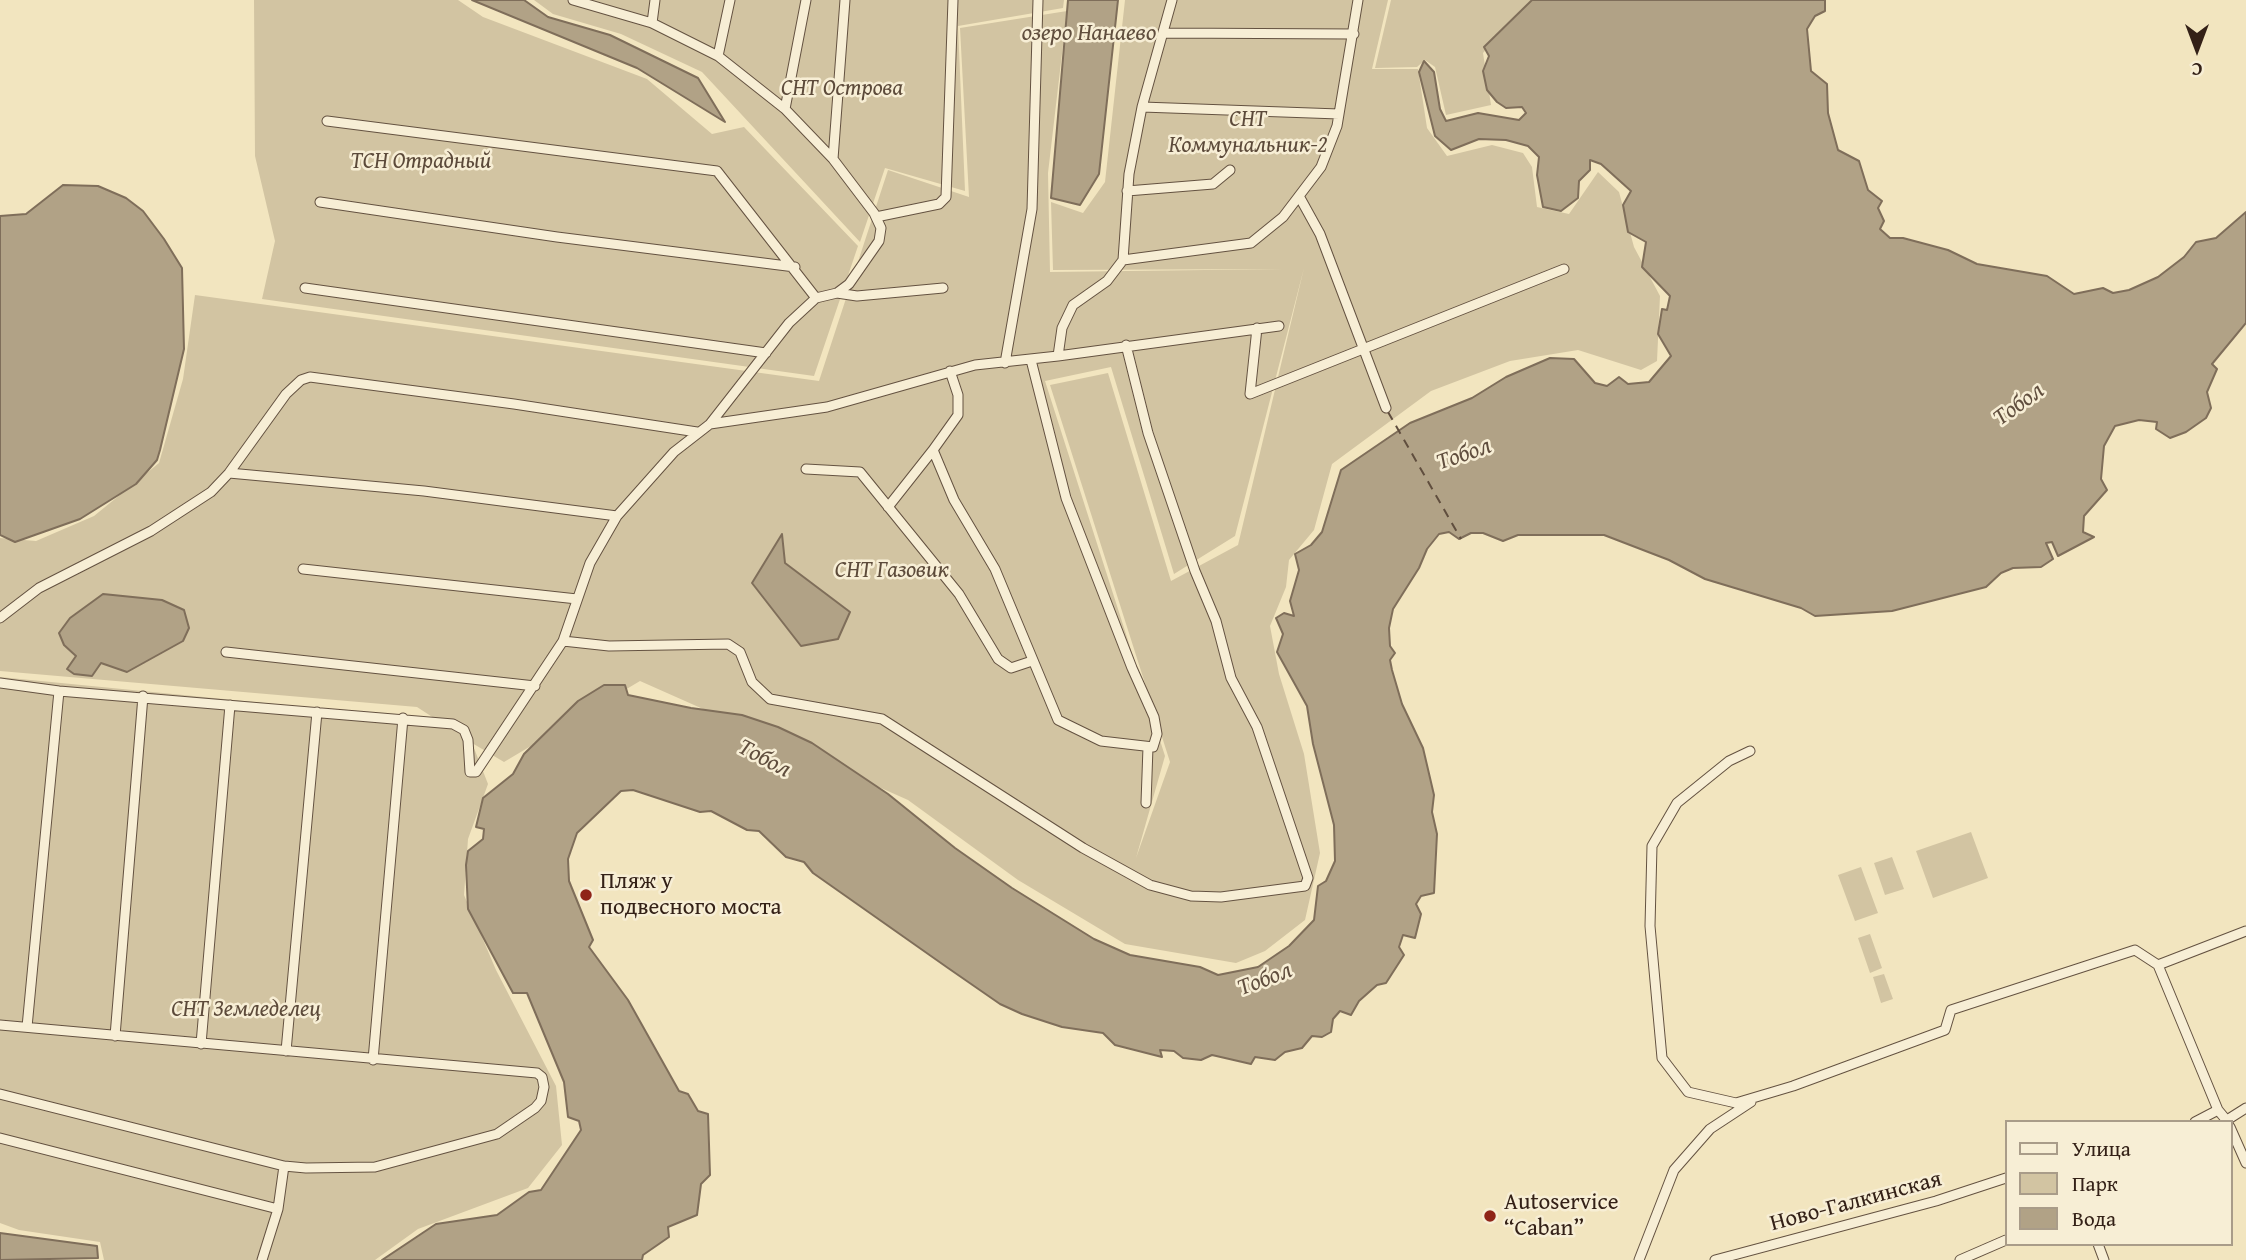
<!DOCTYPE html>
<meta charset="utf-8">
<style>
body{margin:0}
#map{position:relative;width:2246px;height:1260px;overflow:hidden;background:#f2e5bf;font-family:"Gentium Book Plus",serif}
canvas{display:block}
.legend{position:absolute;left:2005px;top:1120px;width:228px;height:126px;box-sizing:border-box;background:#f7eed5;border:2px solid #a99c89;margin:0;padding:9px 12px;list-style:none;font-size:21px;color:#342117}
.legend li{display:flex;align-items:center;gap:14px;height:35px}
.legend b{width:35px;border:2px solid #a99c89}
.north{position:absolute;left:2162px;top:14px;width:70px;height:70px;-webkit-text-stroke:5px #f7eed5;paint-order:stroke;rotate:180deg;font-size:19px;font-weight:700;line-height:28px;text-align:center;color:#342117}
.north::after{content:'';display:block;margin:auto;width:24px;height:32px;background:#342117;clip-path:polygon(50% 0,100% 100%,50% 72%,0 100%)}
</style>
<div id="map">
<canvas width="2246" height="1260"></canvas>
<ul class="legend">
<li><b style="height:9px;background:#f7eed5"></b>Улица</li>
<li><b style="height:19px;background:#d2c4a2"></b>Парк</li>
<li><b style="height:19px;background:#b1a286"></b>Вода</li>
</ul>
<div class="north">С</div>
</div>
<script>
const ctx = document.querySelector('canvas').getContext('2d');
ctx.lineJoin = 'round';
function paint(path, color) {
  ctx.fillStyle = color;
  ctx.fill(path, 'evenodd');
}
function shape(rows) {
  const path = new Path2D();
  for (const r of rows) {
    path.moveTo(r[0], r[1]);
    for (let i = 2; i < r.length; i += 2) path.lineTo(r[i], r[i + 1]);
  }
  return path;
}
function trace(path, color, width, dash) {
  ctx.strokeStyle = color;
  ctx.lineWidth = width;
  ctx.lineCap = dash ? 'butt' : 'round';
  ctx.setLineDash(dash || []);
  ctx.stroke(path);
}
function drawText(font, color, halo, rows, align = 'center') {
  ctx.font = font + ' "Gentium Book Plus",serif';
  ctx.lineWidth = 5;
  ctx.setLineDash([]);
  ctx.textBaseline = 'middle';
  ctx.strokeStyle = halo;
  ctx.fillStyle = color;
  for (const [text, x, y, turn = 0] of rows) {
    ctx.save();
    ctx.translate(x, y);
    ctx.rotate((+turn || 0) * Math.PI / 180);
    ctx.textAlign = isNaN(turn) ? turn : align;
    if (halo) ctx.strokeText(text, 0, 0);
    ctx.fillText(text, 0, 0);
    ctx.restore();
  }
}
const green = shape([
 [254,0,458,0,483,17,647,79,712,134,744,127,858,246,814,376,262,299,275,241,255,156],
 [534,0,1064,0,1063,8,958,26,965,191,885,168,860,242,702,72,621,34,553,14],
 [1125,0,1388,0,1372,69,1418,69,1427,128,1447,156,1492,145,1523,153,1532,167,1537,207,1569,214,1598,172,1619,192,1634,247,1660,296,1657,361,1641,370,1578,350,1510,361,1431,391,1332,464,1314,530,1289,560,1286,587,1270,626,1279,674,1304,754,1320,853,1305,920,1265,951,1236,963,1125,944,1018,880,908,800,640,681,504,762,472,743,488,784,468,839,464,895,496,970,556,1086,562,1145,528,1188,418,1229,375,1260,104,1260,100,1242,19,1230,0,1223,0,677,437,720,417,707,0,671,0,538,36,541,94,516,159,463,183,379,195,295,819,381,888,170,969,197,960,28,1067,11,1048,173,1050,272,1283,269,1053,270,1051,202,1083,213,1105,182],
 [1304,268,1238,545,1171,581,1108,373,1050,385,1170,762,1136,858,1165,756,1045,381,1111,367,1174,574,1235,536],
 [1391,0,1531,0,1483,53,1491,105,1446,115,1435,67,1425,60,1417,67,1375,68],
 [1971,832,1988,878,1933,898,1916,851],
 [1892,857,1904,889,1885,895,1874,863],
 [1861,867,1878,913,1855,921,1838,875],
 [1870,934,1882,968,1870,973,1858,938],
 [1884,974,1893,999,1881,1003,1873,977]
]);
const water = shape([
 [472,0,524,0,548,17,610,35,698,78,725,122,637,68,472,0],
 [1068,0,1118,0,1099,174,1080,205,1051,198,1068,0],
 [1532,0,1825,0,1825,11,1815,16,1807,29,1811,71,1827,84,1828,113,1838,150,1859,161,1868,190,1882,201,1878,208,1884,221,1880,229,1890,238,1903,238,1948,250,1977,264,2047,276,2074,294,2103,288,2113,293,2129,290,2158,277,2184,257,2196,242,2216,238,2246,212,2246,323,2212,364,2217,369,2207,392,2211,408,2206,418,2186,432,2170,438,2156,429,2157,422,2139,420,2115,426,2104,446,2101,479,2107,490,2084,516,2083,532,2094,537,2058,556,2052,542,2046,543,2053,559,2041,567,2013,568,2001,573,1986,587,1892,611,1815,616,1801,608,1705,579,1669,560,1604,535,1518,535,1503,541,1483,533,1471,533,1459,539,1449,532,1439,534,1427,549,1419,568,1393,609,1389,628,1390,646,1395,653,1390,660,1392,670,1402,704,1423,748,1434,795,1432,812,1437,834,1434,893,1421,896,1416,904,1421,914,1415,938,1403,935,1399,947,1404,955,1386,983,1377,985,1359,1001,1351,1015,1340,1011,1333,1019,1331,1032,1322,1037,1312,1036,1302,1048,1285,1052,1275,1060,1255,1057,1251,1064,1212,1055,1201,1060,1183,1058,1174,1051,1160,1050,1162,1057,1115,1045,1103,1033,1062,1027,1022,1014,1000,1004,948,968,813,873,804,862,786,857,759,831,747,830,711,811,700,812,633,790,621,791,577,833,568,859,569,881,593,940,589,947,628,1000,679,1091,688,1094,698,1111,708,1114,710,1175,701,1184,697,1215,668,1227,669,1237,643,1255,642,1260,382,1260,436,1224,497,1215,529,1192,541,1190,581,1130,579,1121,568,1117,564,1082,527,993,513,993,468,909,466,865,468,851,483,839,484,829,476,827,483,798,513,774,524,754,578,701,604,685,625,685,628,695,691,708,742,715,778,727,812,743,888,794,955,848,1012,888,1094,939,1130,955,1200,967,1218,975,1258,967,1289,946,1314,920,1318,886,1326,881,1335,861,1334,825,1313,744,1307,706,1277,652,1283,634,1276,618,1284,613,1294,616,1290,601,1299,570,1295,554,1311,545,1322,532,1341,470,1410,423,1472,398,1506,377,1550,358,1574,359,1595,383,1607,386,1619,377,1628,384,1649,382,1671,356,1658,334,1662,309,1667,310,1670,296,1642,267,1646,242,1628,232,1623,205,1631,191,1601,164,1590,160,1590,170,1579,181,1578,198,1561,211,1543,207,1537,175,1539,157,1528,146,1506,140,1479,139,1451,150,1435,136,1419,72,1424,61,1434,72,1440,109,1446,121,1478,113,1519,120,1526,113,1522,107,1506,108,1497,102,1487,90,1483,71,1489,56,1484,47,1532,0],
 [63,185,98,186,126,198,143,211,164,239,182,268,184,349,160,450,157,460,136,484,80,519,15,542,0,535,0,216,26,214,63,185],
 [782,534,785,563,850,612,838,639,801,646,752,583,782,534],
 [103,594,162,600,184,610,189,628,183,641,127,672,101,663,92,676,74,674,67,669,76,656,64,645,59,633,70,618,103,594],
 [0,1233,97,1246,98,1258,0,1260,0,1233]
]);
const ferry = shape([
 [1388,412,1461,539]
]);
const minor = shape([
 [573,0,652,23,718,56,785,109,833,159,874,213,881,228,879,241,849,284,837,293,816,298],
 [652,23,655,0],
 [1164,33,1354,34],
 [718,56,730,0],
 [1142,107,1339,114],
 [785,109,806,0],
 [833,159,845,0],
 [1127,191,1213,184,1230,170],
 [1299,196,1320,234,1386,408],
 [320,202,557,237,795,267],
 [876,217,939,204,946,197,953,0],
 [1123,260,1251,243,1283,217,1321,167,1337,126,1358,0],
 [305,288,766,353],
 [837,293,857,296,943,288],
 [1257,328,1250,394,1564,269],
 [1058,356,1279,326],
 [1005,363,1032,209,1038,0],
 [950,371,958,395,958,415,933,450,954,500,995,569,1058,720,1101,741,1153,747,1157,734,1154,717,1132,668,1066,498,1031,360],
 [710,424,827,407,975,365,1058,356,1062,328,1073,305,1107,281,1123,260,1129,174,1142,107,1172,0],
 [806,469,860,472,959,594,998,659,1011,668,1032,661],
 [229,473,424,491,617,516],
 [888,507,933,450],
 [303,569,577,599],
 [0,618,39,588,151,531,211,492,229,473,286,394,301,380,310,377,514,404,697,432],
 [563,641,609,646,728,644,740,652,752,682,770,699,882,719,1083,848,1150,885,1191,896,1221,897,1305,886,1308,878,1257,727,1231,678,1216,621,1195,571,1148,433,1126,345],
 [226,652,535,686],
 [0,683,59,691,453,724,464,730,468,740,470,772,476,772,563,641,590,563,617,516,674,452,710,424,789,323,816,298,717,171,327,121],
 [1750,751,1729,761,1677,803,1652,846,1650,926,1662,1058,1688,1092,1736,1103,1793,1086,1945,1030,1951,1010,2135,950,2158,965],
 [1146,803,1148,747],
 [2158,965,2218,1110,2228,1122],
 [2158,965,2246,931],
 [0,1025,537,1073,542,1077,544,1087,541,1101,535,1108,497,1134,375,1167,306,1168,284,1166,0,1094],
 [27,1027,59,691],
 [115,1036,143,696],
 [201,1044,230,705],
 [286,1051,317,712],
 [373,1060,403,718],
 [2227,1120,2246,1108],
 [2195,1122,2218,1110],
 [2230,1127,2246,1163],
 [0,1138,278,1209],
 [2098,1244,2104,1260],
 [262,1260,278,1209,284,1166],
 [1639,1260,1674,1170,1710,1129,1751,1102],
 [1715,1260,1936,1201,2006,1178],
 [1960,1260,2006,1240]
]);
const markers = [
 [586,895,7,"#8f2418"],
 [1490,1216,7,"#8f2418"]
];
const parkNames = [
 ["СНТ Острова",842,89],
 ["СНТ",1248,120],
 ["Коммунальник-2",1248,146],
 ["ТСН Отрадный",421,162],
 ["СНТ Газовик",892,571],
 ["СНТ Земледелец",246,1010]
];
const poiNames = [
 ["Пляж у",600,882],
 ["подвесного моста",600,908],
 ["Autoservice",1504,1203],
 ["“Caban”",1504,1229]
];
const streetNames = [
 ["Ново-Галкинская",1856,1202,-15]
];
const waterNames = [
 ["озеро Нанаево",1089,34],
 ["Тобол",2019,405,-36],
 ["Тобол",1464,455,-19],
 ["Тобол",764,759,28],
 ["Тобол",1265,980,-21]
];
paint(green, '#d2c4a2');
paint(water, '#b1a286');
trace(water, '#7f6e5a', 2);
trace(ferry, '#604e3e', 2, [9, 7]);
trace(minor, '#645241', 11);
trace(minor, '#f7eed5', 9);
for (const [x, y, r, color] of markers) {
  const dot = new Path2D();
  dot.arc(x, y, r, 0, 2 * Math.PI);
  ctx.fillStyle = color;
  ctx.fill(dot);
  trace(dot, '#f7eed5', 2.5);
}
drawText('italic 23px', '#5c4a3a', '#f7eed5', parkNames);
drawText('23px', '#342117', '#f7eed5', poiNames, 'left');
drawText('23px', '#342117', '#f7eed5', streetNames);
drawText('italic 24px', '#604e3e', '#f7eed5', waterNames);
</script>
